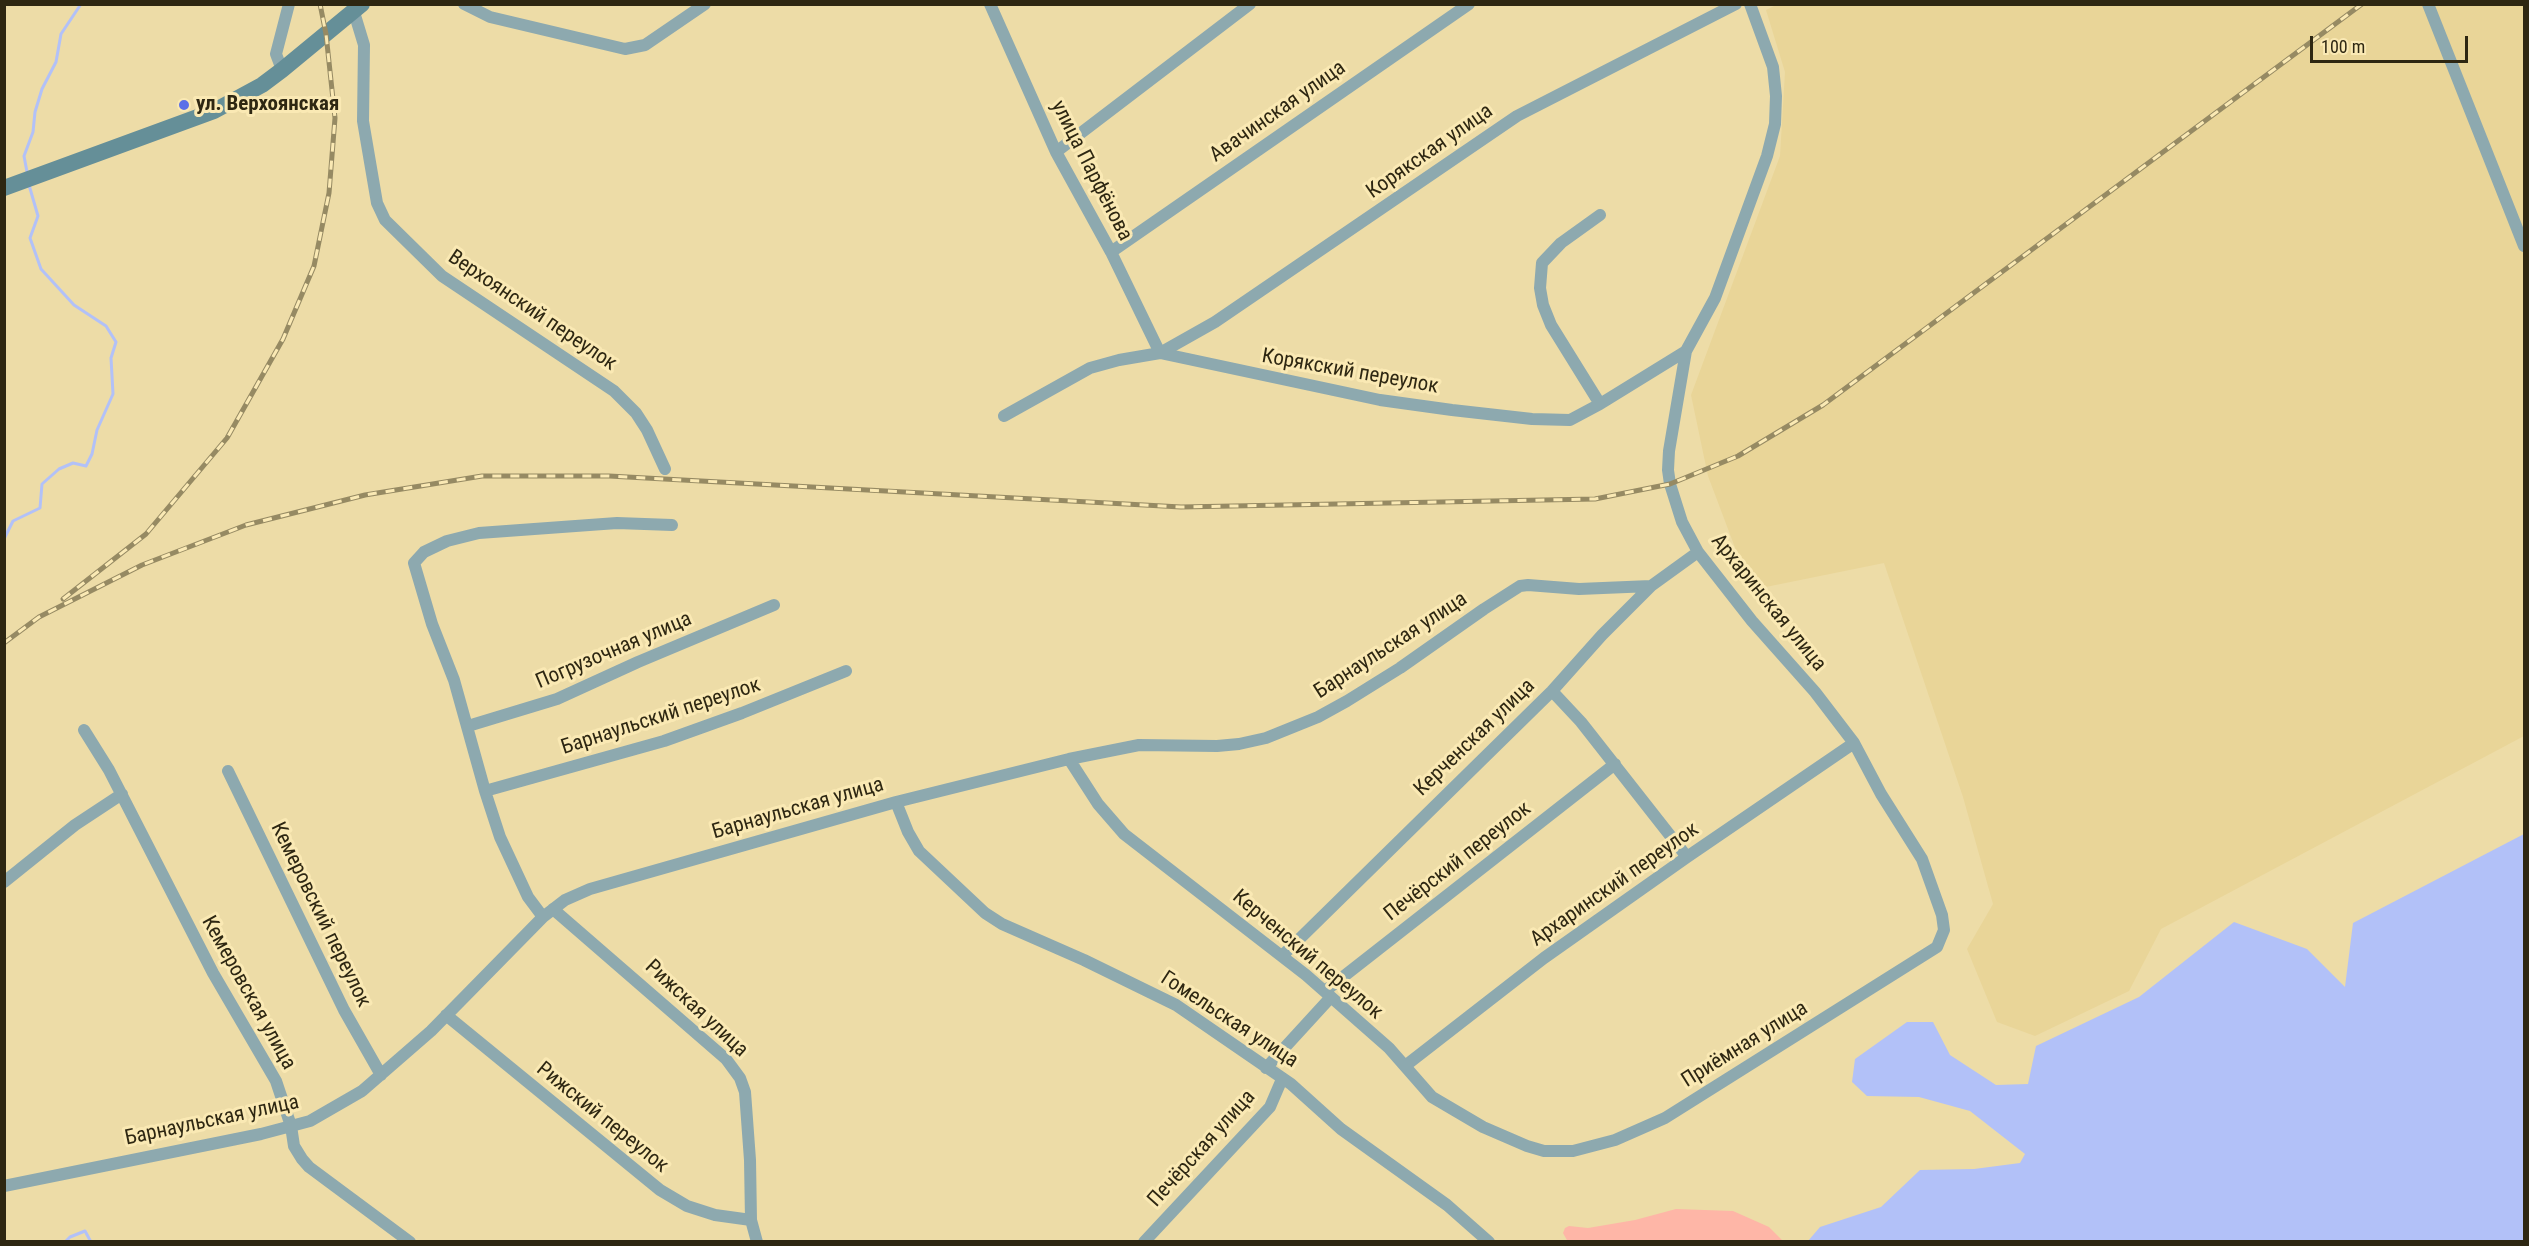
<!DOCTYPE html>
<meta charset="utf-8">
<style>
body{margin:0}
#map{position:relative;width:2529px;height:1246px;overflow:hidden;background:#eddca7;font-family:"Roboto Condensed",sans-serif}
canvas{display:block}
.frame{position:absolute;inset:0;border:6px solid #2e2712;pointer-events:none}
.scale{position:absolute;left:2310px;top:36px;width:158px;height:27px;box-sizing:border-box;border:3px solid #2e2712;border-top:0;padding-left:8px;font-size:18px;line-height:21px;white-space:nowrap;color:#2e2712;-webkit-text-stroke:4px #fae9b4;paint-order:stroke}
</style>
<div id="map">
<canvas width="2529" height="1246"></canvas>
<div class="frame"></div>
<div class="scale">100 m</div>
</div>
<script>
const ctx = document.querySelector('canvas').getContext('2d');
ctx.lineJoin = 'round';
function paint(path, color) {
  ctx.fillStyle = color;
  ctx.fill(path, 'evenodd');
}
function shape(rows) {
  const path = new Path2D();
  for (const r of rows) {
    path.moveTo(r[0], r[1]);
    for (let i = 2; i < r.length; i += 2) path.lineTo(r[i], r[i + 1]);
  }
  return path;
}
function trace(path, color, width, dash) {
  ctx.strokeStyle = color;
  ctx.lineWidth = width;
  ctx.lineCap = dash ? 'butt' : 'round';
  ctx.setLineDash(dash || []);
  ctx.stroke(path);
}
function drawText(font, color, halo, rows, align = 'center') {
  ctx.font = font + ' "Roboto Condensed",sans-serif';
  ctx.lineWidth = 6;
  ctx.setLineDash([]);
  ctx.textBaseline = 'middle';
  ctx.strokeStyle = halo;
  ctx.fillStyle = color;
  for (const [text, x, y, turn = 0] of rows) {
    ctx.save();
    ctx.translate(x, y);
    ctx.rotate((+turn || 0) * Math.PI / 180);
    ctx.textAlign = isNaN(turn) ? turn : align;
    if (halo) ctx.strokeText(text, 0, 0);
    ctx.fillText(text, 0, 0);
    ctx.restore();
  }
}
const built = shape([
 [1776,5,2524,5,2524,736,2161,929,2129,991,2035,1036,1997,1022,1967,949,1993,904,1963,797,1884,563,1751,590,1708,476,1691,395,1780,156,1785,72,1766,10]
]);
const green = shape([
 [1676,1209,1733,1211,1769,1227,1783,1241,1568,1242,1563,1233,1565,1228,1569,1226,1588,1228,1635,1220]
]);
const water = shape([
 [2524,834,2524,1241,1808,1241,1820,1227,1881,1207,1920,1170,1974,1169,2020,1163,2025,1154,1970,1111,1919,1097,1867,1096,1852,1082,1855,1059,1907,1022,1933,1022,1950,1055,1996,1085,2028,1084,2036,1046,2139,997,2234,922,2307,949,2345,987,2353,923]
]);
const stream = shape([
 [27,172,24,156,33,132,35,112,42,89,56,62,61,34,81,4],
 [4,539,13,521,40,508,42,484,59,469,73,463,86,466,92,454,97,430,113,394,111,358,116,342,106,326,74,305,41,269,30,238,38,216,29,185],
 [65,1242,70,1237,85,1231,91,1242]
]);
const street = shape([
 [464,4,490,17,625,49,645,45,705,4],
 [990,4,1056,152,1111,252,1160,353,1215,322,1517,116,1736,4],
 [2428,4,2524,246],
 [354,12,364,45,363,121,377,203,385,220,442,276,614,391,636,413,647,430,665,469],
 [282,70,276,54,289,4],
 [1056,152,1250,4],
 [1600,215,1561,243,1542,263,1540,288,1543,305,1551,325,1600,404],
 [1111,252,1469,4],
 [1004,416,1090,368,1119,360,1160,353,1380,400,1452,410,1532,419,1570,420,1600,404,1686,351],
 [1552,691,1581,722,1687,857],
 [468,726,557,699,638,662,774,605],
 [84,730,109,770,213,973,276,1081,291,1126,294,1146,302,1159,309,1167,410,1242],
 [1069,759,1098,804,1124,834,1306,975,1389,1048,1432,1097,1483,1127,1527,1146,1544,1151,1573,1151,1615,1140,1665,1118,1937,947,1944,930,1942,915,1922,859,1881,794,1854,743,1815,692,1752,621,1698,552,1682,522,1670,484,1668,470,1669,451,1686,351,1715,298,1767,156,1775,124,1776,96,1773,67,1750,4],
 [228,771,344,1010,381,1075],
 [485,791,664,741,742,713,846,671],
 [896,802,908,832,919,851,985,913,1002,924,1084,960,1176,1005,1291,1084,1341,1129,1447,1205,1489,1242],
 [4,882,75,825,122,794],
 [553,909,726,1059,740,1078,745,1092,750,1160,751,1220,757,1242],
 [543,917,528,897,500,837,485,791,454,680,432,624,414,563,424,552,447,541,479,533,617,523,672,525],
 [1282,956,1552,691,1602,635,1651,586,1698,552],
 [1325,991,1615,764],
 [446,1015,660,1190,687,1206,715,1215,751,1220],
 [1405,1066,1544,958,1687,857,1854,743],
 [1266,1068,1331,997],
 [4,1186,261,1134,310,1121,362,1091,431,1031,543,917,565,900,590,889,896,802,1069,759,1139,745,1217,746,1239,744,1266,738,1318,717,1347,701,1400,668,1484,609,1520,586,1528,585,1579,589,1651,586],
 [1144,1242,1270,1107,1282,1079]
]);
const secondary = shape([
 [4,188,214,111,262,85,282,70,362,4]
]);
const rail = shape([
 [63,599,146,534,227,438,283,339,314,266,329,193,335,118,326,34,320,4],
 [4,643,39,617,142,565,246,525,365,495,482,476,609,476,1181,507,1595,499,1670,484,1738,456,1823,405,2362,4]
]);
const markers = [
 [184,105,6,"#5b70e7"]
];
const poiNames = [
 ["ул. Верхоянская",196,105]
];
const streetNames = [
 ["Авачинская улица",1278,112,-35],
 ["Корякская улица",1430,152,-35],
 ["улица Парфёнова",1091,171,63],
 ["Верхоянский переулок",532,311,34],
 ["Корякский переулок",1350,372,10],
 ["Архаринская улица",1768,603,51],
 ["Барнаульская улица",1391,646,-33],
 ["Погрузочная улица",614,651,-23],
 ["Барнаульский переулок",661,717,-18],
 ["Керченская улица",1475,738,-44],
 ["Барнаульская улица",798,809,-16],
 ["Печёрский переулок",1458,862,-38],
 ["Архаринский переулок",1615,885,-35],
 ["Кемеровский переулок",320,915,64],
 ["Керченский переулок",1307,955,40],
 ["Кемеровская улица",248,993,61],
 ["Рижская улица",696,1009,43],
 ["Гомельская улица",1229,1020,33],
 ["Приёмная улица",1745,1045,-32],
 ["Рижский переулок",602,1118,39],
 ["Барнаульская улица",212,1121,-12],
 ["Печёрская улица",1202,1149,-48]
];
paint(built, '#e9d598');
paint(green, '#feb6a7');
paint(water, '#b2c1f8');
trace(stream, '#b2c1f8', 3);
trace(street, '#8da9af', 12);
trace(secondary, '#658f98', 16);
trace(rail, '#968a63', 5);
trace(rail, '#fae9b4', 3, [9]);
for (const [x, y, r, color] of markers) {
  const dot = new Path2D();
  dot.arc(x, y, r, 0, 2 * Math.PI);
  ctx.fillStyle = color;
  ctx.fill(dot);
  trace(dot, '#fae9b4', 2);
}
drawText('bold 21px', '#2e2712', '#fae9b4', poiNames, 'left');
drawText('21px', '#2e2712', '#fae9b4', streetNames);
</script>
